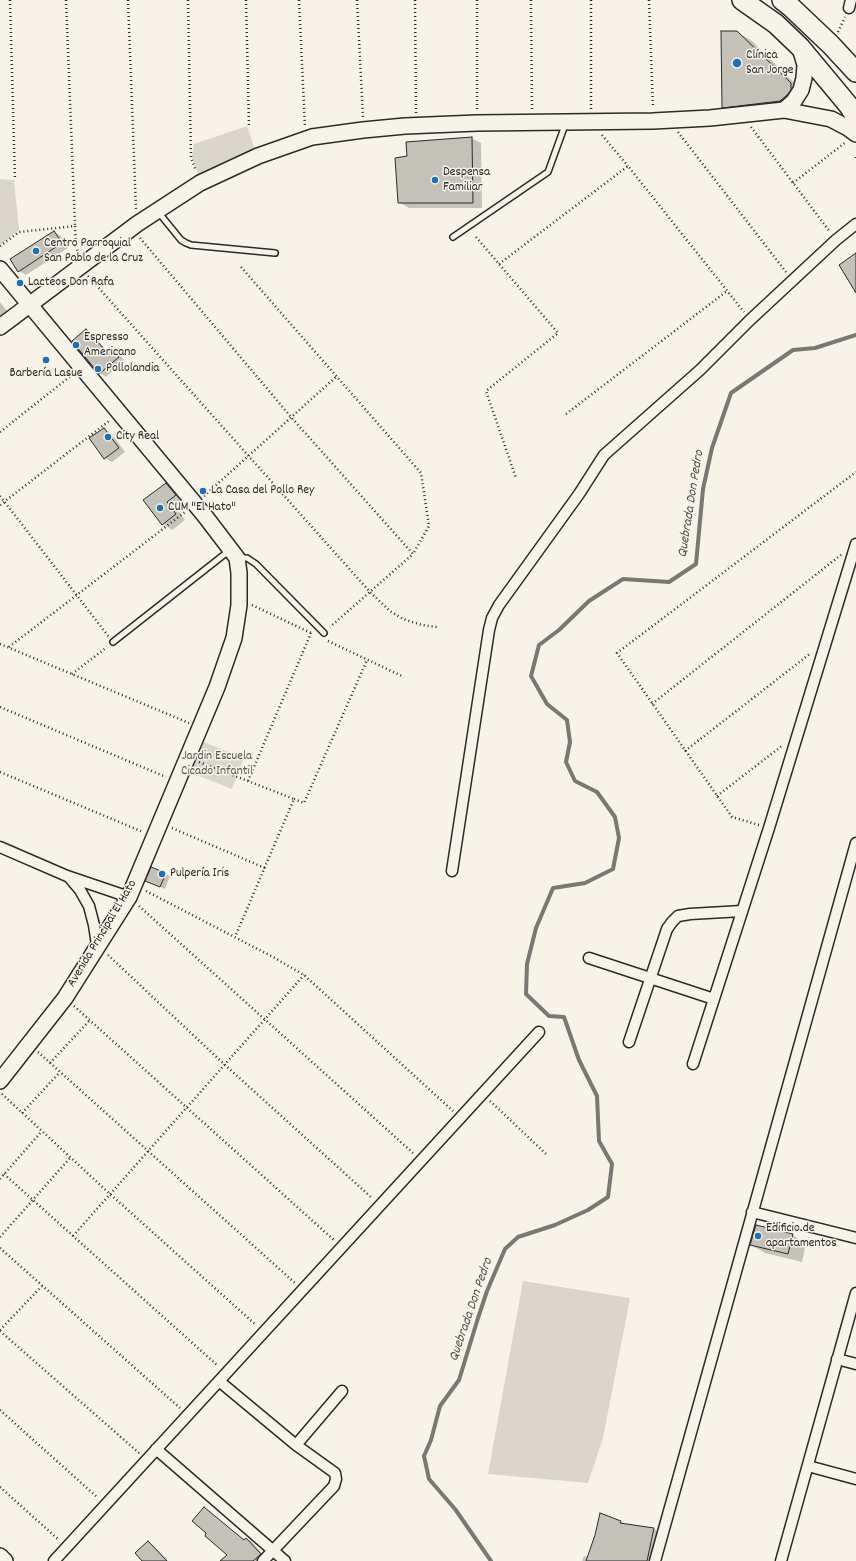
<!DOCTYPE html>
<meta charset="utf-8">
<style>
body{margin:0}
canvas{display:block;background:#f7f3e8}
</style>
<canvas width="856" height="1561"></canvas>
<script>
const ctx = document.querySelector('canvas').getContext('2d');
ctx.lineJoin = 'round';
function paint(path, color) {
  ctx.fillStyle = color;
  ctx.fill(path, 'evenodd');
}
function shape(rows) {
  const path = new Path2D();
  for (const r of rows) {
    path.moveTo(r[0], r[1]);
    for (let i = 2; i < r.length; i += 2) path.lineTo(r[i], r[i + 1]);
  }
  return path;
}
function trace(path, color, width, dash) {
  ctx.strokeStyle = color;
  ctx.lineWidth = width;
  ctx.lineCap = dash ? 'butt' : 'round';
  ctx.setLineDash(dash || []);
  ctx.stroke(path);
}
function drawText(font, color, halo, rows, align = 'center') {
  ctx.font = font + ' Dekko,sans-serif';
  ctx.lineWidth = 3;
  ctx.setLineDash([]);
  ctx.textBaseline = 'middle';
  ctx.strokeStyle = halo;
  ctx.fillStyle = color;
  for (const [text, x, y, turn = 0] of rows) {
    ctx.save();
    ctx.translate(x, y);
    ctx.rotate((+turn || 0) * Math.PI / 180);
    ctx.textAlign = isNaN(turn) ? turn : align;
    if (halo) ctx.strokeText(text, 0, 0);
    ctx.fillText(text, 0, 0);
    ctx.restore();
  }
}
const green = shape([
 [247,126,257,156,201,182,192,157,194,144],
 [0,179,14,180,19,230,0,245],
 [201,741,244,758,232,789,189,772],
 [523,1281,630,1298,603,1438,588,1483,488,1474]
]);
const shadow = shape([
 [736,32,751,40,804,92,804,98,737,115,723,107],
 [471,138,481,143,482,208,409,208,399,202,408,157],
 [54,232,61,236,68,248,26,275,19,271],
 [0,302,7,311,0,316],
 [86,330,92,334,107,351,111,348,117,351,124,360,106,377,100,373],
 [104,429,111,433,125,452,112,462,105,458,91,439],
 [166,484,175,489,185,501,176,508,185,520,172,530,163,524,144,500],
 [152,868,170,876,165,889,151,883],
 [792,1235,806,1243,802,1262,765,1253,751,1245],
 [620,1522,625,1524,654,1529,661,1533,656,1561,582,1561,584,1556,589,1557],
 [246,1539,251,1541,265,1557,260,1561,232,1561],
 [148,1542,153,1545,168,1561,143,1561]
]);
const stream = shape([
 [491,1561,455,1509,429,1479,424,1456,431,1440,440,1406,459,1380,478,1318,487,1291,505,1249,518,1237,555,1225,588,1210,608,1197,612,1164,599,1141,597,1096,579,1060,564,1017,549,1016,526,994,527,964,536,928,553,888,585,883,613,869,619,838,615,817,597,792,575,781,566,762,570,742,567,720,547,704,531,676,539,645,559,630,589,601,623,579,669,582,696,564,703,489,712,448,731,393,793,350,815,348,856,335]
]);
const building = shape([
 [721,31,737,31,791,83,791,90,787,95,780,101,722,108,721,31],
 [472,137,473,203,398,203,395,158,407,156,406,142,472,137],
 [54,231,62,243,18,272,10,259,54,231],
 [856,253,856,293,839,265,856,253],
 [86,329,106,351,111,347,119,357,99,374,72,341,86,329],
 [104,428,119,448,104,459,89,438,104,428],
 [166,483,176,495,167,502,176,514,162,525,143,500,166,483],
 [151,867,166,873,160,887,145,881,151,867],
 [756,1225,793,1234,788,1254,750,1245,756,1225],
 [204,1507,244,1540,246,1538,261,1554,253,1561,220,1561,227,1555,205,1536,206,1533,192,1521,204,1507],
 [600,1513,621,1521,620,1523,654,1528,647,1561,586,1561,595,1535,600,1513],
 [148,1541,167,1561,142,1561,135,1553,148,1541]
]);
const path = shape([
 [10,0,15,180],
 [66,0,75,226],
 [128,0,136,209],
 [188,0,191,157,196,171],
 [246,0,249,126],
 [299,0,305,127],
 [357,0,363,117],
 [415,0,416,113],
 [477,0,477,110],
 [531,0,532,110],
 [591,0,591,109],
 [649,0,653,108],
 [838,32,845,17],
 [751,127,830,232],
 [678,132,786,272],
 [602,135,628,166],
 [856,157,856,158],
 [793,183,846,142],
 [476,237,558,333,486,391,516,478],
 [140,238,291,417,413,554,330,627],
 [0,246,19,232,75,226,76,247,78,252],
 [499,264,628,166,744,312],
 [241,267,421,473,429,526,413,554],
 [88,276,370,592,390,611,403,619,422,625,437,627],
 [566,414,727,291],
 [0,432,72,375],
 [0,496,109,637],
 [204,496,337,376],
 [0,505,109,421],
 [252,605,311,633],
 [328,641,404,677],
 [0,644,189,723],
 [9,647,185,512],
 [72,674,107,647],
 [652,704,842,554],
 [0,707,166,777],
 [685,751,811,653],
 [199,762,294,799,235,937],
 [0,772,143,832],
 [248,781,311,633],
 [717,796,783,745],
 [294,799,304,803,367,660],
 [759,825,732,817,617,653,856,472],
 [172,828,265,868],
 [146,891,273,957,304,975,453,1111],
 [139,906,413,1153],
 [108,955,225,1065,372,1198],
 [74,1006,335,1241],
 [38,1052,295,1283],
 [50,1063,90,1020],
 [2,1094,110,1194,256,1325],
 [490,1101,546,1154],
 [22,1113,60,1072],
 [4,1174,218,1366],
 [0,1179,42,1131],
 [73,1236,304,975],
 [0,1237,70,1158],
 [0,1248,180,1408],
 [0,1330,42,1286],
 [0,1331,139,1453],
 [0,1410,98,1498],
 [0,1487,59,1540]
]);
const lane = shape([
 [159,213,181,240,186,243,191,245,275,253],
 [453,237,548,172,565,125],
 [240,558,247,558,256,564,324,633],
 [113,642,230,550]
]);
const street = shape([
 [849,8,851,0],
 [0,847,67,876,129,897],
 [452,871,489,630,492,618,499,605,579,494,604,455,700,370,750,320,836,240,856,224],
 [69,877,80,890,89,906,94,925,97,945],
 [589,958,714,999],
 [629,1042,667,929,672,922,678,916,690,914,742,911],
 [693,1064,769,828,856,544],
 [752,1212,856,1238],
 [837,1359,856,1364],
 [219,1381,296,1445,335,1473,336,1479,334,1486,263,1561],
 [296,1445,342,1391],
 [156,1449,285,1561],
 [808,1466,856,1479],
 [54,1561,539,1032],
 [655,1561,856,843],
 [781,1561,856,1293]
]);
const secondary = shape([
 [784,110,794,101,801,90,804,78,805,65,800,48],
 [0,269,205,516,237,558,239,573,239,605,234,638,217,687,129,897,65,998,0,1081],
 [0,327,137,224,200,183,258,156,312,137,363,130,405,126,477,123,653,121,710,118,784,110,831,119,848,128,856,134],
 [0,1556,5,1561]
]);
const highway = shape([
 [742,0,776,24,800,47,849,106,856,117],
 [782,0,791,7,831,45,856,72]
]);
const markers = [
 [737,63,5,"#1f6fb2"],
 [435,180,4,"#1f6fb2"],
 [36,251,4,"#1f6fb2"],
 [20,283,4,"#1f6fb2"],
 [76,345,4,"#1f6fb2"],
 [46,360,4,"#1f6fb2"],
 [98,369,4,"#1f6fb2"],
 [108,437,4,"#1f6fb2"],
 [203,491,4,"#1f6fb2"],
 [160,508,4,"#1f6fb2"],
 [162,874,4,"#1f6fb2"],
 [758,1236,4,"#1f6fb2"]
];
const poiNames = [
 ["Clínica",746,56],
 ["San Jorge",746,71],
 ["Despensa",443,173],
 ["Familiar",443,188],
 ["Centro Parroquial",44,244],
 ["San Pablo de la Cruz",44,259],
 ["Lacteos Don Rafa",28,283],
 ["Espresso",84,338],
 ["Americano",84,353],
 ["Pollolandia",106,369],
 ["Barbería Lasue",46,374,"center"],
 ["City Real",116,437],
 ["La Casa del Pollo Rey",211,491],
 ["CUM \"El Hato\"",168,508],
 ["Pulpería Iris",170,874],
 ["Edificio de",766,1229],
 ["apartamentos",766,1244]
];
const parkNames = [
 ["Jardin Escuela",217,757],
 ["Cicado Infantil",217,772]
];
const streetNames = [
 ["Avenida Principal El Hato",103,934,-59]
];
const waterNames = [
 ["Quebrada Don Pedro",692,504,-81],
 ["Quebrada Don Pedro",472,1310,-71]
];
paint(green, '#dad6cc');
paint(shadow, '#0003');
trace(stream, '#7a7874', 4);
paint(building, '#c4c1b9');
trace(building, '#2b2b2b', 1);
trace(lane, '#2b2b2b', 8);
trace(street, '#2b2b2b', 13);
trace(secondary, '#2b2b2b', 18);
trace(highway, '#2b2b2b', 22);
trace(path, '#2b2b2b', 2.5, [1, 3]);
trace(lane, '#f7f3e8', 5);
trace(street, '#f7f3e8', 10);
trace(secondary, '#f7f3e8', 15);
trace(highway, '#f7f3e8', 19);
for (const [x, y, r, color] of markers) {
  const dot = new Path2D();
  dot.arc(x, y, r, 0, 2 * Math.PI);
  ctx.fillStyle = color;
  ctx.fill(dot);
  trace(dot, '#f7f3e8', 1.5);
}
drawText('13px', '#2b2b2b', '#f7f3e8', poiNames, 'left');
drawText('13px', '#575653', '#f7f3e8', parkNames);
drawText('13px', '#2b2b2b', '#f7f3e8', streetNames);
drawText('italic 14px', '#53524f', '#f7f3e8', waterNames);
</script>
